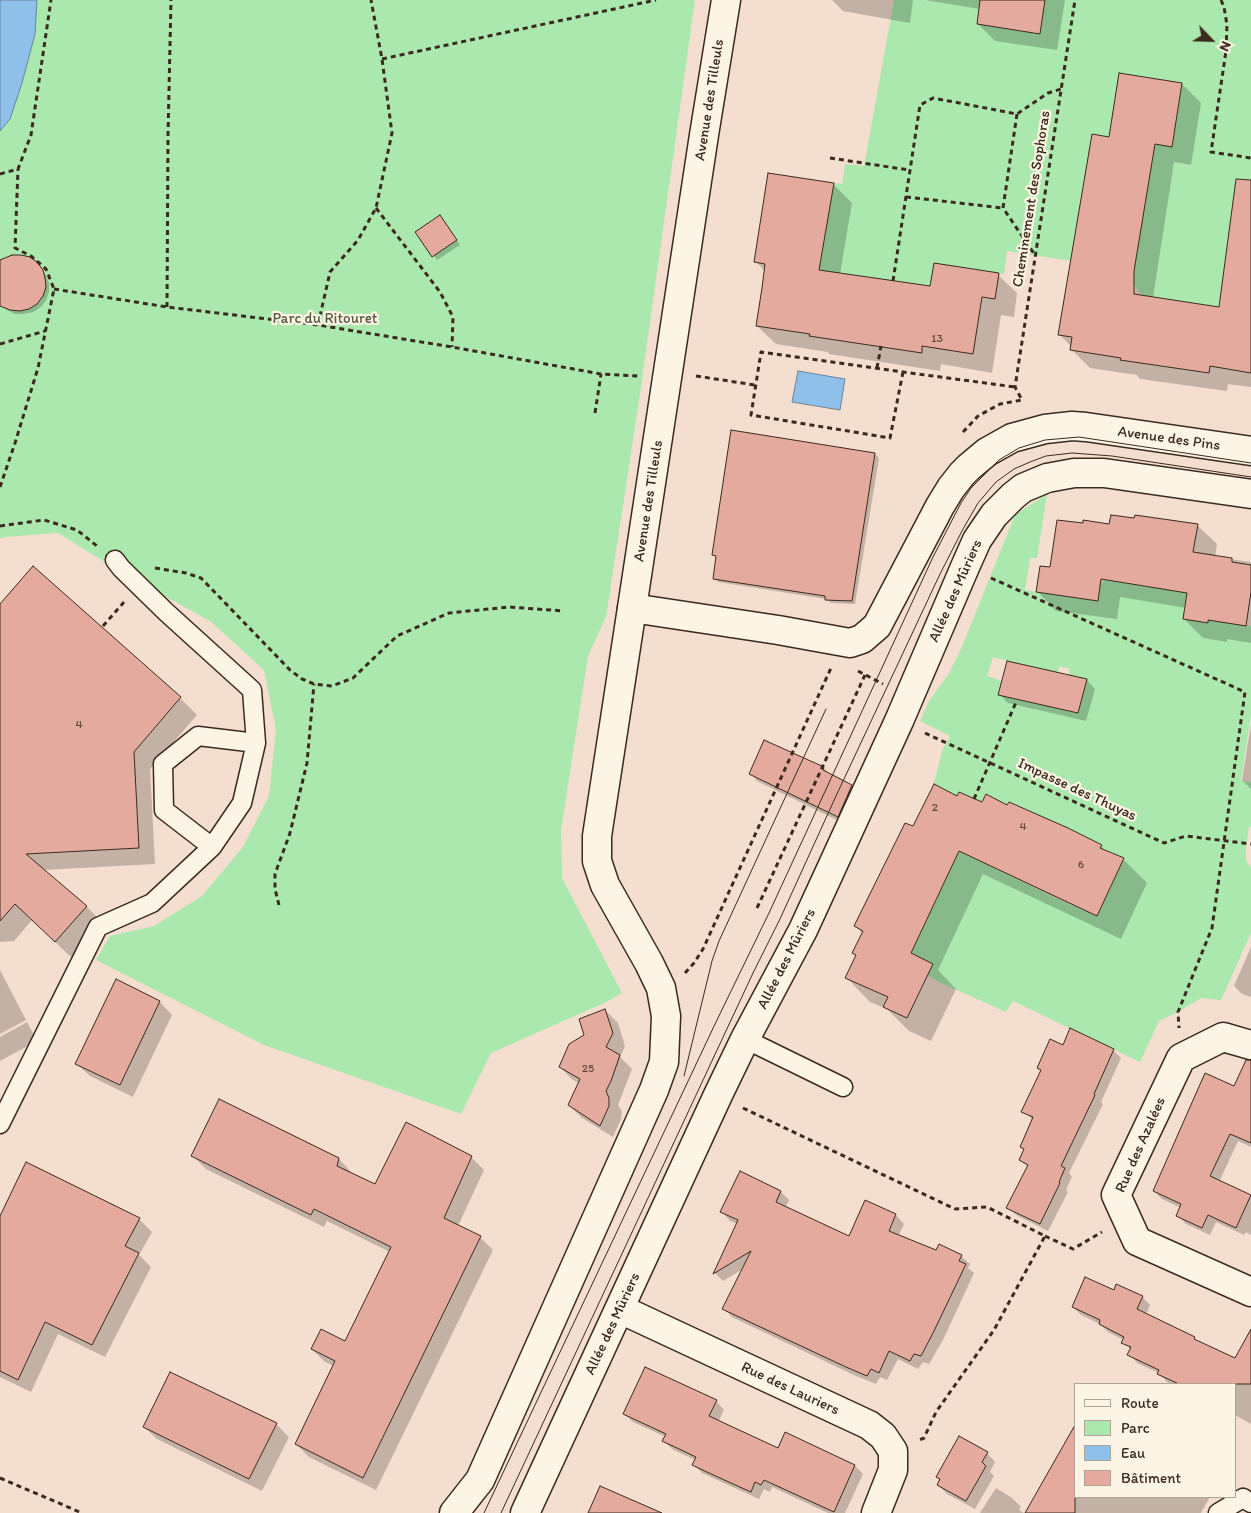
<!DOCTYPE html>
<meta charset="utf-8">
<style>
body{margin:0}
#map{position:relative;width:1251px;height:1513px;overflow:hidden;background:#f4decf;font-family:Itim,sans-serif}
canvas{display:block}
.legend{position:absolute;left:1074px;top:1383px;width:162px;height:115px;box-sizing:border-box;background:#fcf5e5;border:1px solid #afa495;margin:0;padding:6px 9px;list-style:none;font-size:15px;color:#3b2a1e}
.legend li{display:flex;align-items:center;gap:10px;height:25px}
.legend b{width:25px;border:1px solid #afa495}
.north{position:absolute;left:1186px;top:15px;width:50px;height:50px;-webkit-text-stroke:4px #fcf5e5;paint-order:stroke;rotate:114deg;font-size:14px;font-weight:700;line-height:20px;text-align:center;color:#3b2a1e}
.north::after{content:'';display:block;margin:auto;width:18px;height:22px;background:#3b2a1e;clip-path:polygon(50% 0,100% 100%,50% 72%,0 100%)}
</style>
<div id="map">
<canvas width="1251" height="1513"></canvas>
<ul class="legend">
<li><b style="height:6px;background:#fcf5e5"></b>Route</li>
<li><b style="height:14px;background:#abe8ae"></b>Parc</li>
<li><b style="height:14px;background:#8ec0ea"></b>Eau</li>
<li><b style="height:14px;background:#e3aa9d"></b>Bâtiment</li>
</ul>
<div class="north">N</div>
</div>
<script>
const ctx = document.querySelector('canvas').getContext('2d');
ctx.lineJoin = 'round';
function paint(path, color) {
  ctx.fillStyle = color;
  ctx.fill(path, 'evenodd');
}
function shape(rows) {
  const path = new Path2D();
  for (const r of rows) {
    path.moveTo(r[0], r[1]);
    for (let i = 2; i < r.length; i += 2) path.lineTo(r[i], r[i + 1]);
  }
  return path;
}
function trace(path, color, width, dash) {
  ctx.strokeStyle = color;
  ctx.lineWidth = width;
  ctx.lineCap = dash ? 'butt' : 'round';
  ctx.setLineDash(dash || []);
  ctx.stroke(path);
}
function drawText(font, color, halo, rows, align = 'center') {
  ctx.font = font + ' Itim,sans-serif';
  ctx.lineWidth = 4.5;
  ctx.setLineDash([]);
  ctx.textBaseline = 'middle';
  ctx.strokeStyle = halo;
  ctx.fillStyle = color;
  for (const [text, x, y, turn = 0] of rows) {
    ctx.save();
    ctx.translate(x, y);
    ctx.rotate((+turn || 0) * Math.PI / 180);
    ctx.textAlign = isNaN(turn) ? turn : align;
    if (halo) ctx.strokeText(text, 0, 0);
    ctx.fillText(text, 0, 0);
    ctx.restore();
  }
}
const green = shape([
 [0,0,695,0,640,394,606,617,588,656,561,830,562,878,622,993,604,1003,491,1053,461,1114,264,1045,96,960,110,936,154,926,202,896,243,847,269,796,276,729,264,670,210,621,116,569,58,533,3,537,0,539],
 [894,0,980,0,977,24,1040,34,1045,0,1251,0,1251,180,1236,179,1219,307,1142,295,1137,290,1134,283,1134,271,1155,144,1172,146,1182,83,1120,73,1109,137,1092,134,1071,261,1007,251,1004,274,934,264,930,287,819,270,834,183,842,184,845,164,864,166],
 [1047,494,1037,558,1030,558,1025,590,1097,601,1100,584,1110,577,1124,583,1148,587,1187,589,1183,619,1207,623,1208,620,1251,626,1251,715,1241,780,1251,782,1251,827,1249,827,1246,847,1246,860,1251,868,1251,933,1221,1000,1201,998,1178,1012,1159,1021,1140,1062,1013,1001,1006,1012,939,982,927,975,933,964,911,953,959,851,1060,900,1097,916,1124,859,1100,848,1101,845,1009,802,1007,805,986,794,982,802,959,792,957,796,934,784,942,751,950,736,920,721,929,701,948,675,962,647,1015,515],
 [993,657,1058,674,1059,667,1069,668,1069,676,1087,679,1078,713,999,695,1002,681,987,676]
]);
const water = shape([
 [0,0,37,0,35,34,22,83,10,119,0,131,0,0],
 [798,371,845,379,840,410,792,402,798,371]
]);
const shadow = shape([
 [832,0,913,0,910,23,843,11],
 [925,0,1065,0,1057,50,995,41,978,24,980,9],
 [1120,75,1182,84,1201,103,1191,165,1174,162,1153,298,1220,309,1251,182,1251,387,1228,384,1227,391,1140,379,1137,375,1090,368,1071,349,1072,347,1060,335,1110,138],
 [833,184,852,203,840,274,931,288,998,275,1017,293,1014,317,1001,315,992,373,941,364,940,371,829,354,828,352,776,344,757,326,765,271,755,261],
 [444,221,460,245,437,260,417,232],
 [0,263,41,267,46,275,49,283,49,292,46,300,41,307,33,312,24,314,15,314,7,310,0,303],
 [875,454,879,458,855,604,831,603,826,599,718,582,714,578,717,558,714,555],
 [1110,525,1197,525,1217,544,1215,557,1251,562,1251,643,1227,639,1227,642,1203,638,1184,619,1186,608,1120,597,1117,619,1056,611,1037,591,1051,568],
 [33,567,180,698,197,715,150,769,155,864,43,870,86,906,103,923,72,958,32,920,14,941,0,942,0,606],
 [1008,663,1087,680,1095,689,1086,721,1008,703,1000,695],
 [1251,724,1251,789,1242,780],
 [824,768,831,776,852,786,859,793,845,824,757,781,750,773],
 [957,798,1101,846,1108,853,1123,859,1147,883,1121,939,983,874,938,970,956,989,931,1041,909,1031,887,1009,870,1002,847,978,857,956,854,953,863,934,856,926,913,828],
 [1251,947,1251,997,1242,994,1234,986],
 [0,970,26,1020,0,1034],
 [116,981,160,1002,172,1015,133,1097,90,1076,77,1064],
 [605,1010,618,1023,625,1046,620,1057,632,1069,618,1105,622,1112,621,1119,613,1137,582,1118,569,1105,579,1083,573,1080,560,1067],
 [27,1022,37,1041,0,1061,0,1037],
 [1063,1047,1113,1050,1121,1058,1101,1102,1103,1104,1069,1173,1072,1177,1066,1190,1068,1192,1048,1231,1016,1215,1008,1207,1028,1167,1021,1160,1025,1151,1021,1147,1033,1120,1023,1111,1042,1071,1038,1067],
 [1235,1088,1251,1089,1251,1147,1238,1141,1219,1182,1251,1196,1251,1235,1246,1232,1244,1235,1216,1222,1210,1235,1186,1224,1178,1216,1181,1208,1162,1199,1154,1191],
 [193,1156,339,1159,351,1172,351,1174,376,1186,471,1157,484,1170,458,1226,480,1237,493,1250,376,1490,309,1457,296,1444,334,1366,325,1362,312,1349,345,1343,390,1252,327,1221,324,1227,206,1169],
 [27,1163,139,1219,152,1232,139,1255,151,1267,105,1357,58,1334,31,1392,0,1377,0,1219],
 [741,1172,781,1192,789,1200,785,1208,849,1238,865,1201,896,1215,904,1224,898,1237,936,1251,961,1256,970,1264,968,1268,974,1273,943,1340,929,1364,923,1362,918,1369,898,1359,887,1380,880,1377,876,1384,856,1376,732,1317,724,1309,743,1269,723,1281,715,1273,738,1224,730,1221,722,1212],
 [1114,1292,1142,1297,1150,1305,1146,1315,1194,1338,1200,1343,1235,1360,1251,1361,1251,1424,1235,1415,1235,1384,1172,1384,1167,1382,1159,1373,1137,1363,1129,1354,1131,1350,1123,1342,1124,1340,1108,1332,1100,1324,1081,1315,1073,1307],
 [716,1401,724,1410,718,1422,779,1450,786,1434,855,1466,863,1474,845,1513,828,1513,772,1487,770,1492,764,1489,759,1499,702,1473,694,1465,695,1460,672,1449,664,1441,666,1437,633,1422,624,1414],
 [276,1424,289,1437,262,1491,157,1439,144,1427],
 [987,1453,995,1462,990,1472,994,1476,975,1509,947,1494,938,1485,940,1480,937,1477],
 [996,1488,1012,1498,1021,1507,1019,1510,1024,1513,980,1513],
 [1075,1497,1210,1497,1201,1513,1026,1513]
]);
const building = shape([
 [980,0,1045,0,1040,34,977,24,980,0],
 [1119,73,1182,83,1172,147,1155,144,1134,271,1134,294,1219,307,1236,179,1251,180,1251,373,1210,366,1209,373,1120,360,1121,358,1070,350,1072,337,1058,335,1092,134,1109,137,1119,73],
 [768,173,834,183,819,270,930,286,934,263,999,273,995,299,982,297,973,354,922,346,922,353,809,336,810,334,756,326,762,288,765,264,754,262,768,173],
 [440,215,457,240,432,257,415,232,440,215],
 [12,255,21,255,30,257,37,262,43,270,45,278,46,287,43,296,37,304,29,309,20,311,10,310,0,306,0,260,12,255],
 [731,430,875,453,852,601,825,600,825,596,713,579,716,556,712,555,731,430],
 [1111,515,1134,518,1135,515,1198,524,1193,552,1232,558,1232,562,1251,565,1251,592,1246,626,1208,620,1208,623,1183,619,1187,593,1101,579,1098,601,1036,592,1040,566,1050,567,1057,520,1083,523,1083,520,1109,524,1111,515],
 [33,566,181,697,134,752,139,848,26,854,87,906,55,942,15,904,0,921,0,604,33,566],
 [1007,661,1087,679,1078,713,998,695,1007,661],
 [764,740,824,767,823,770,852,785,838,817,749,774,764,740],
 [934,784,957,796,959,792,982,802,986,794,1007,805,1009,802,1068,828,1102,845,1100,848,1124,858,1097,916,959,851,911,953,933,964,907,1018,883,1007,888,997,845,978,856,955,852,953,863,931,854,926,905,823,913,826,934,784],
 [116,979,160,1001,120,1085,75,1064,116,979],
 [605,1009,613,1033,606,1047,620,1055,611,1081,606,1091,609,1098,609,1106,600,1126,568,1105,580,1079,559,1067,569,1044,584,1035,579,1019,605,1009],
 [1070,1028,1114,1049,1094,1094,1095,1095,1061,1166,1065,1168,1059,1182,1060,1183,1040,1224,1006,1208,1028,1165,1019,1160,1024,1149,1020,1147,1033,1117,1021,1112,1041,1070,1037,1068,1050,1039,1063,1045,1070,1028],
 [1246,1060,1251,1060,1251,1143,1230,1134,1210,1176,1251,1195,1236,1228,1208,1215,1202,1228,1176,1216,1181,1204,1153,1191,1205,1073,1234,1086,1246,1060],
 [219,1099,339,1158,337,1166,375,1184,406,1122,472,1156,444,1218,481,1236,363,1478,295,1444,335,1361,311,1349,321,1329,345,1341,391,1247,314,1209,311,1215,191,1156,219,1099],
 [26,1162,140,1218,125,1246,139,1253,92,1345,45,1322,18,1380,0,1371,0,1216,26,1162],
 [740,1171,781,1191,776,1202,849,1236,865,1200,896,1214,889,1231,936,1250,939,1244,962,1255,959,1261,966,1264,934,1331,921,1356,914,1354,910,1361,889,1351,879,1373,871,1369,867,1376,846,1367,722,1309,751,1251,713,1274,738,1220,720,1212,740,1171],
 [1085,1277,1114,1290,1116,1284,1143,1296,1137,1309,1195,1337,1194,1339,1235,1358,1251,1329,1251,1384,1179,1384,1157,1374,1159,1370,1127,1355,1131,1347,1121,1343,1124,1337,1099,1324,1100,1320,1072,1307,1085,1277],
 [645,1367,717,1400,709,1416,778,1448,785,1432,855,1465,834,1512,764,1480,761,1485,755,1482,751,1492,722,1479,692,1465,696,1457,662,1441,666,1434,623,1414,645,1367],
 [170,1372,277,1423,249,1479,143,1427,170,1372],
 [1075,1425,1075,1513,1025,1513,1075,1425],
 [959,1436,988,1452,982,1462,986,1466,966,1501,937,1485,940,1479,936,1477,959,1436],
 [600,1486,662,1513,588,1513,600,1486]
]);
const path = shape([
 [1221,0,1224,7,1227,25,1226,51,1211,152,1251,158],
 [382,59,656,0],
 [1017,114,1003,208,1035,255],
 [830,158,909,170],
 [0,174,18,169,31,135,51,0],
 [906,197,1003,208],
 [376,208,440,292,453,317,452,347],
 [893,281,920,105,933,98,1017,114,1048,93,1061,89],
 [54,289,167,307,318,325,452,347,601,374,639,376],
 [167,307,168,135,171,0],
 [318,325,330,272,358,240,376,208,392,133,382,59,371,0],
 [0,344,45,331],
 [877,368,881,346],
 [903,372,890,438,751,415,761,352,903,372,1015,387],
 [696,376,755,385],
 [595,413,601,374],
 [963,432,978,416,1000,404,1022,400,1015,387,1075,0],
 [0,487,15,443,38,368,54,289,46,269,31,256,15,248,18,169],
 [0,526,44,520,77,530,97,546],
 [155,568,186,573,201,578,290,670,302,679,314,684,332,686,353,678,397,636,449,613,509,607,564,611],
 [991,578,1245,692,1212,928,1178,1012,1179,1028],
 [103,626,124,602],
 [858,671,883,684],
 [925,733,1164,843,1186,836,1251,844],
 [974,799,1017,700],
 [279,905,275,889,275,874,290,833,307,763,314,684],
 [757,908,865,675],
 [685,973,694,963,703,949,831,668],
 [743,1108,955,1209,987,1207,1045,1236,994,1330,936,1412,924,1438,919,1440],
 [1045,1236,1073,1249,1102,1232],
 [0,1478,82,1513]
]);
const lane = shape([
 [212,847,164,810,163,764,198,736,256,743],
 [745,1039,843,1087],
 [0,1124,98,927,152,903,212,847,242,803,256,743,252,690,166,612,121,568,115,560],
 [1218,1513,1243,1498,1251,1503]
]);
const street = shape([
 [632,608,704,135,726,0],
 [1251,1045,1223,1037,1181,1058,1116,1195,1137,1241,1251,1292],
 [620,1309,869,1425,883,1436,893,1451,893,1470,876,1513]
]);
const secondary = shape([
 [454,1513,480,1480,654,1090,664,1062,666,1016,661,988,649,963,605,885,597,861,597,836,632,608,778,630,850,643,862,639,877,626,940,506,951,488,962,474,969,467,987,452,1012,438,1045,429,1072,426,1086,427,1251,451],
 [525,1513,718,1095,745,1039,803,930,899,721,965,567,977,540,994,515,1013,496,1023,488,1047,478,1074,473,1104,473,1251,494]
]);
const tram = shape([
 [684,1076,712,961,719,941,826,709],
 [484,1513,716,1022,769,913,933,557,961,503,971,488,999,460,1019,448,1045,440,1079,437,1251,463],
 [501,1513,753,973,780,919,836,796,940,574,963,529,978,503,996,482,1014,469,1030,462,1046,456,1072,453,1112,456,1251,477]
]);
const numberNames = [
 ["13",937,339],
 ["4",79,725],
 ["2",935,808],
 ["4",1023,827],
 ["6",1081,865],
 ["25",588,1069]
];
const streetNames = [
 ["Avenue des Tilleuls",710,100,-81],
 ["Cheminement des Sophoras",1032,199,-81],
 ["Avenue des Pins",1169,439,8],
 ["Avenue des Tilleuls",649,501,-81],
 ["Allée des Mûriers",956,591,-66],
 ["Impasse des Thuyas",1077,790,25],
 ["Allée des Mûriers",787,959,-63],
 ["Rue des Azalées",1141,1145,-66],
 ["Allée des Mûriers",613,1324,-65],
 ["Rue des Lauriers",790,1389,25]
];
const parkNames = [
 ["Parc du Ritouret",325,319]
];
paint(green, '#abe8ae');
paint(water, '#8ec0ea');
trace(water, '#6d8498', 1);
paint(shadow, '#0003');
paint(building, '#e3aa9d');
trace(building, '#3b2a1e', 1);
trace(lane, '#3b2a1e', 21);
trace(street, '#3b2a1e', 31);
trace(secondary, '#3b2a1e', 31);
trace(path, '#3b2a1e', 3, [5, 4]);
trace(lane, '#fcf5e5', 18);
trace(street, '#fcf5e5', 28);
trace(secondary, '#fcf5e5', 28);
trace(tram, '#3b2a1e', 1);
drawText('12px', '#654a3e', null, numberNames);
drawText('15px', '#3b2a1e', '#fcf5e5', streetNames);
drawText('15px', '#575a42', '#fcf5e5', parkNames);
</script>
